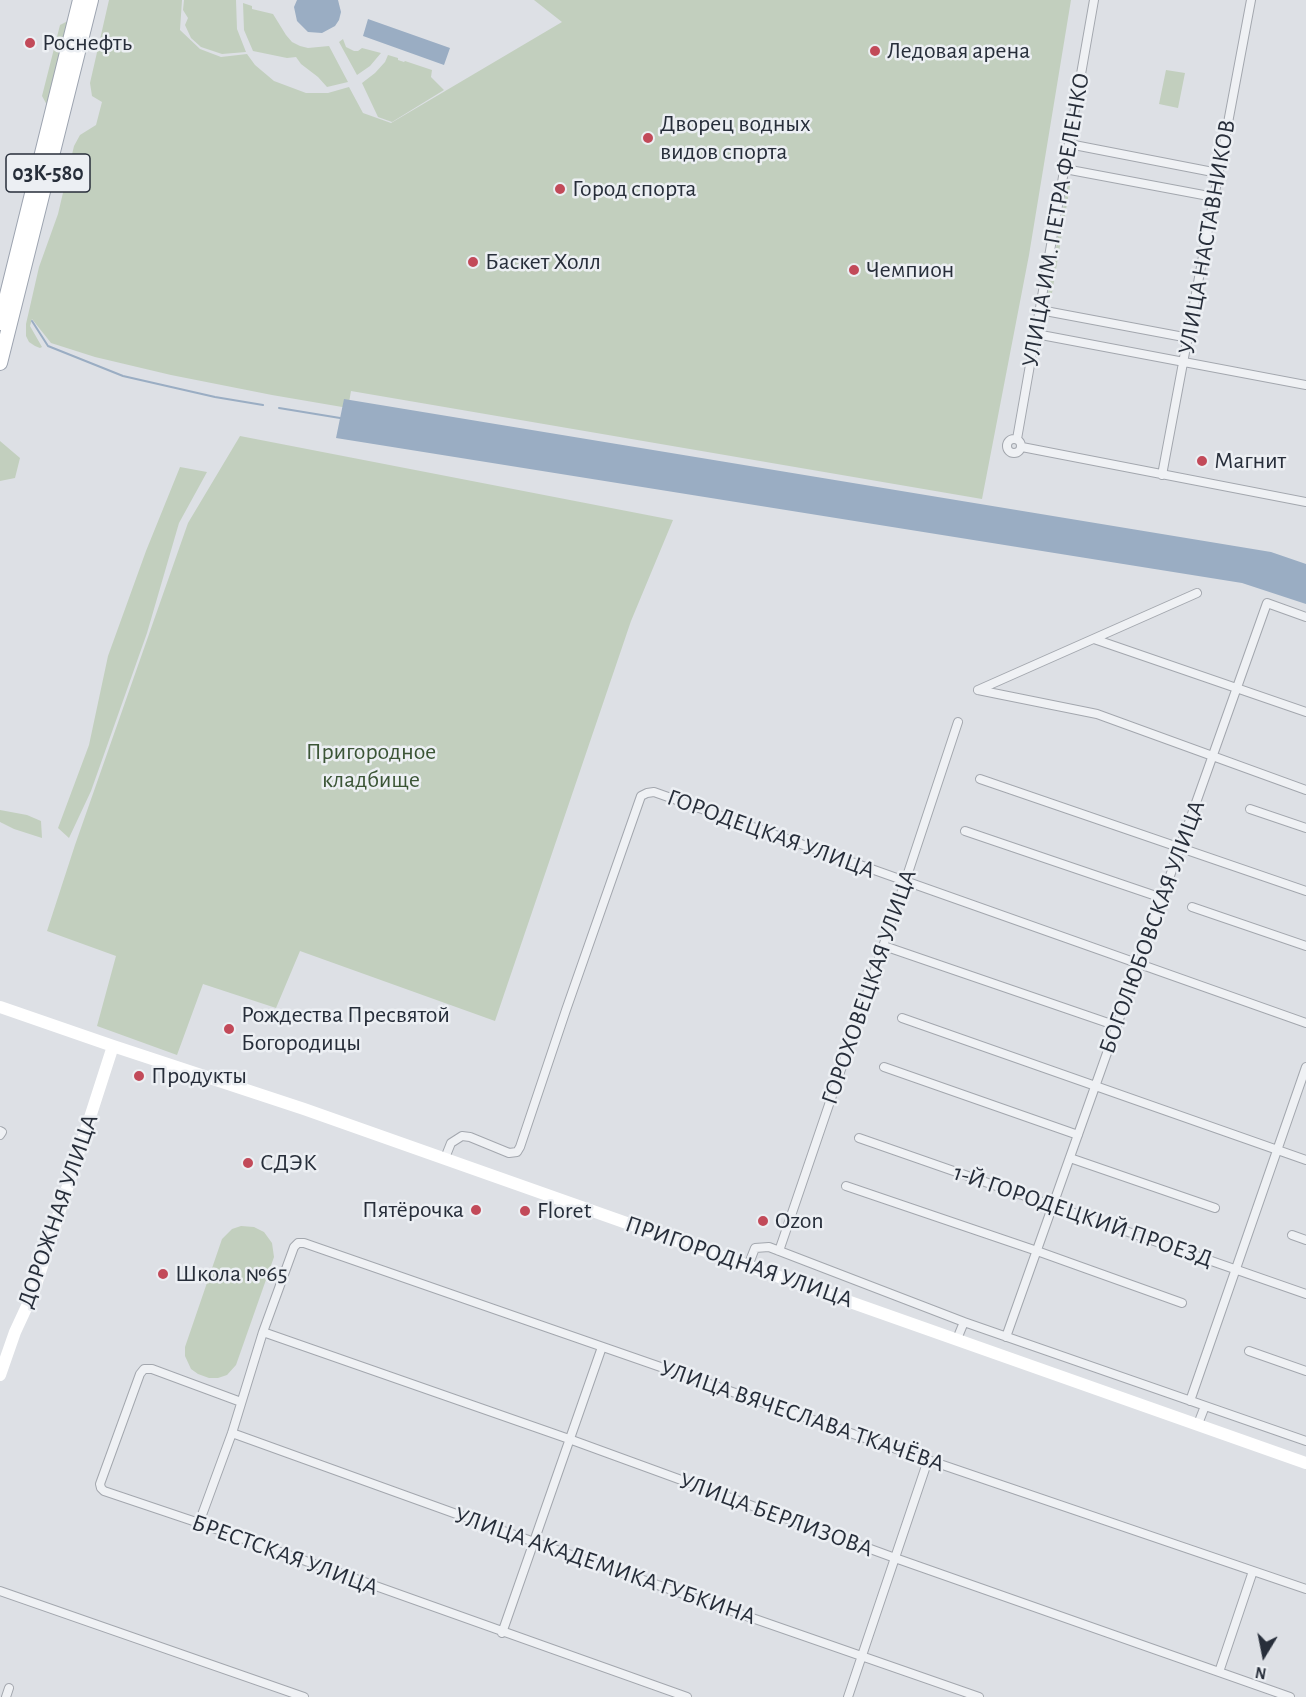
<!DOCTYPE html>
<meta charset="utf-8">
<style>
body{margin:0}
#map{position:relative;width:1306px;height:1697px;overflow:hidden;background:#dde0e5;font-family:"Alegreya Sans",sans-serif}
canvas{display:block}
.north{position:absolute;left:1234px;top:1625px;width:60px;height:60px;-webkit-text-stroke:4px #eceff3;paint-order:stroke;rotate:190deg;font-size:16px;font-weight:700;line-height:24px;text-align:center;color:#272e3a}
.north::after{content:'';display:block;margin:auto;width:21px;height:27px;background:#272e3a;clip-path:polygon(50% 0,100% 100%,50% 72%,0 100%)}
</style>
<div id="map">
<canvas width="1306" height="1697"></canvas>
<div class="north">N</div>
</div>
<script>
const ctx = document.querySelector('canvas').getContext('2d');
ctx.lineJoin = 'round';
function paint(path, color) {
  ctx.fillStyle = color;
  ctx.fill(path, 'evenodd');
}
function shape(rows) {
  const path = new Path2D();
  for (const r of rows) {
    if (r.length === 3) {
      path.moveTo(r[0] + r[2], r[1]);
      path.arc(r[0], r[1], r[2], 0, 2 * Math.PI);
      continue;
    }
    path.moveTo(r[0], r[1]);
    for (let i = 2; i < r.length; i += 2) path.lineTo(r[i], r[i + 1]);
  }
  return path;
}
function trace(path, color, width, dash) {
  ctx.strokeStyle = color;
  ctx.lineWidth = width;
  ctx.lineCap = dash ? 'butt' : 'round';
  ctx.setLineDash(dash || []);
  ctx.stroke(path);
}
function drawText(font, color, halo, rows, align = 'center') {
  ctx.font = font + ' "Alegreya Sans",sans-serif';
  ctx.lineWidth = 5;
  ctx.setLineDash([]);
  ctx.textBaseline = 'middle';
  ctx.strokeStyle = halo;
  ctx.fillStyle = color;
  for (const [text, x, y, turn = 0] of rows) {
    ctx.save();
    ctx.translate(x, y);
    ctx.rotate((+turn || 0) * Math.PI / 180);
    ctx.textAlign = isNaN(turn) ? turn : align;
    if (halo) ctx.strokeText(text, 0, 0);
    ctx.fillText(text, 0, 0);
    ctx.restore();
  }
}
const green = shape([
 [109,0,182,0,180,30,200,49,221,57,247,54,255,65,274,81,306,93,328,93,349,87,363,113,391,123,562,22,534,0,1071,0,1029,255,982,499,351,391,348,408,272,395,171,375,95,357,51,343,32,319,30,326,42,347,40,348,35,346,29,342,26,336,26,324,39,267,58,214,74,146,80,135,96,125,102,102,92,96,90,83],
 [184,0,236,0,237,29,246,52,222,54,201,47,191,38,185,25,188,18,183,10],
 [243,3,252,6,252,9,273,14,286,35,292,42,300,46,308,48,329,46,348,82,327,87,318,77,301,64,296,57,287,58,253,51,244,30],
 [68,21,47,105,42,96,60,25],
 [343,39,346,47,354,51,358,51,362,48,381,53,370,66,357,75,339,42],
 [388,55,398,58,398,60,404,62,405,61,432,70,431,77,444,90,392,122,378,117,362,83,375,73,385,62],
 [1166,70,1185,73,1178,108,1159,104],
 [1068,180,1071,180,1051,299,1047,299],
 [240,436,673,520,631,621,495,1021,300,951,276,1008,203,984,177,1055,97,1026,116,956,47,931,75,845,188,523],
 [0,441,20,458,15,478,0,481],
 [180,467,207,472,179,523,147,633,91,791,69,838,58,828,89,745,108,656,146,551],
 [0,810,27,815,41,821,42,838,14,829,0,822],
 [241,1226,254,1227,264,1232,272,1243,274,1257,236,1365,227,1375,218,1378,209,1378,198,1374,191,1369,185,1356,185,1347,222,1239,232,1229]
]);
const water = shape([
 [297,0,338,0,341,12,339,20,335,26,322,33,308,32,297,21,294,7],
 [368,19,450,48,444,65,363,36],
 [344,399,1271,552,1306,564,1306,604,1242,583,336,438]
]);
const stream = shape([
 [32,321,48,346,123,376,215,397,263,405],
 [279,408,340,418]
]);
const street = shape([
 [1069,144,1218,173],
 [1065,169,1214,197],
 [1040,310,1189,338],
 [1036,334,1306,385],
 [1014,446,7],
 [1017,439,1094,0],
 [1022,447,1306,502],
 [1162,475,1251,0],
 [1094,639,1306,712],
 [978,690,1097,714,1306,790],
 [978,690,1197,593],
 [980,779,1306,891],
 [1250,809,1306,828],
 [965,831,1162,898],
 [1192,907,1306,946],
 [884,946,1117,1026],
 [902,1018,1306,1160],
 [884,1067,1078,1135],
 [0,1131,2,1132,0,1135],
 [859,1138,1306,1294],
 [445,1158,451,1143,462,1136,470,1137,509,1153,517,1152,520,1147,566,1010,641,796,647,793,654,792,1306,1023],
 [1070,1158,1215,1208],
 [846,1186,1037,1251,1182,1303],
 [1292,1235,1306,1240],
 [779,1251,905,882,958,722],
 [748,1266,755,1248,769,1247,964,1322,1306,1441],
 [263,1332,569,1439,895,1558,1290,1697],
 [1006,1337,1267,603,1306,617],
 [957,1339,964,1322],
 [1249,1351,1306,1371],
 [1190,1401,1306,1067],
 [241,1402,152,1369,144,1369,140,1374,100,1484,101,1488,104,1491,199,1523,687,1697],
 [1198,1424,1205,1406],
 [232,1433,534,1542,979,1697],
 [199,1523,232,1433,263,1332,294,1247,298,1243,304,1243,928,1460,1306,1589],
 [0,1591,304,1697],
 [502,1633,602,1347],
 [1219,1672,1253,1571],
 [6,1697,9,1688],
 [848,1697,928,1460]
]);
const secondary = shape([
 [0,1007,113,1046,304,1109,1306,1463],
 [0,1375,15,1332,34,1291,113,1046]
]);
const primary = shape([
 [0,323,80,0],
 [0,363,91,0]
]);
const markers = [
 [30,43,6,"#c24a59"],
 [875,51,6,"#c24a59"],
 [648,138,6,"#c24a59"],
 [560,189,6,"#c24a59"],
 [473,262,6,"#c24a59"],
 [854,270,6,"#c24a59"],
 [1202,461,6,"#c24a59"],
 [229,1029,6,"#c24a59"],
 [139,1076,6,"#c24a59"],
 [248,1163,6,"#c24a59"],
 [476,1210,6,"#c24a59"],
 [525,1211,6,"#c24a59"],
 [763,1221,6,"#c24a59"],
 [163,1274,6,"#c24a59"]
];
const shields = [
 [48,173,84]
];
const shieldNames = [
 ["03К-580",48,173]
];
const poiNames = [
 ["Роснефть",42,43],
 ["Ледовая арена",887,51],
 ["Дворец водных",660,124],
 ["видов спорта",660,152],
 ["Город спорта",572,189],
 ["Баскет Холл",485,262],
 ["Чемпион",866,270],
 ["Магнит",1214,461],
 ["Рождества Пресвятой",241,1015],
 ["Богородицы",241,1043],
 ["Продукты",151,1076],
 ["СДЭК",260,1163],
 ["Пятёрочка",464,1210,"right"],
 ["Floret",537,1211],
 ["Ozon",775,1221],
 ["Школа №65",175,1274]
];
const streetNames = [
 ["УЛИЦА ИМ. ПЕТРА ФЕЛЕНКО",1056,220,-80],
 ["УЛИЦА НАСТАВНИКОВ",1207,237,-80],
 ["ГОРОДЕЦКАЯ УЛИЦА",771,834,20],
 ["БОГОЛЮБОВСКАЯ УЛИЦА",1152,927,-70],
 ["ГОРОХОВЕЦКАЯ УЛИЦА",869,987,-71],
 ["ДОРОЖНАЯ УЛИЦА",58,1211,-71],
 ["1-Й ГОРОДЕЦКИЙ ПРОЕЗД",1083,1216,19],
 ["ПРИГОРОДНАЯ УЛИЦА",739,1262,19],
 ["УЛИЦА ВЯЧЕСЛАВА ТКАЧЁВА",802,1416,19],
 ["УЛИЦА БЕРЛИЗОВА",776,1515,20],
 ["БРЕСТСКАЯ УЛИЦА",285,1555,20],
 ["УЛИЦА АКАДЕМИКА ГУБКИНА",605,1566,19]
];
const parkNames = [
 ["Пригородное",371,752],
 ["кладбище",371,780]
];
paint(green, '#c2cfbe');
paint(water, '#9aadc3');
trace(stream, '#9aadc3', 2);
trace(street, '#a3a7ae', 10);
trace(primary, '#9da4b0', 16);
trace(street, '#eff1f4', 8);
trace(secondary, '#fff', 12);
trace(primary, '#fff', 14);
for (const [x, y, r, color] of markers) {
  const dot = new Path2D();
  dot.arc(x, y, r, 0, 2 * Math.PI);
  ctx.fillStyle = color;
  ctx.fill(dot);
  trace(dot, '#eceff3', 2);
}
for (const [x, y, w] of shields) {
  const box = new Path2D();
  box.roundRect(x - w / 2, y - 19, w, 38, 4.5);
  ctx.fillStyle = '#eceff3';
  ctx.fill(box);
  trace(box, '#272e3a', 1.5);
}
drawText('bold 22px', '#272e3a', null, shieldNames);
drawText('24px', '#272e3a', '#eceff3', poiNames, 'left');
drawText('24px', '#272e3a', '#eceff3', streetNames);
drawText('24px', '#3b5536', '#eceff3', parkNames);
</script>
